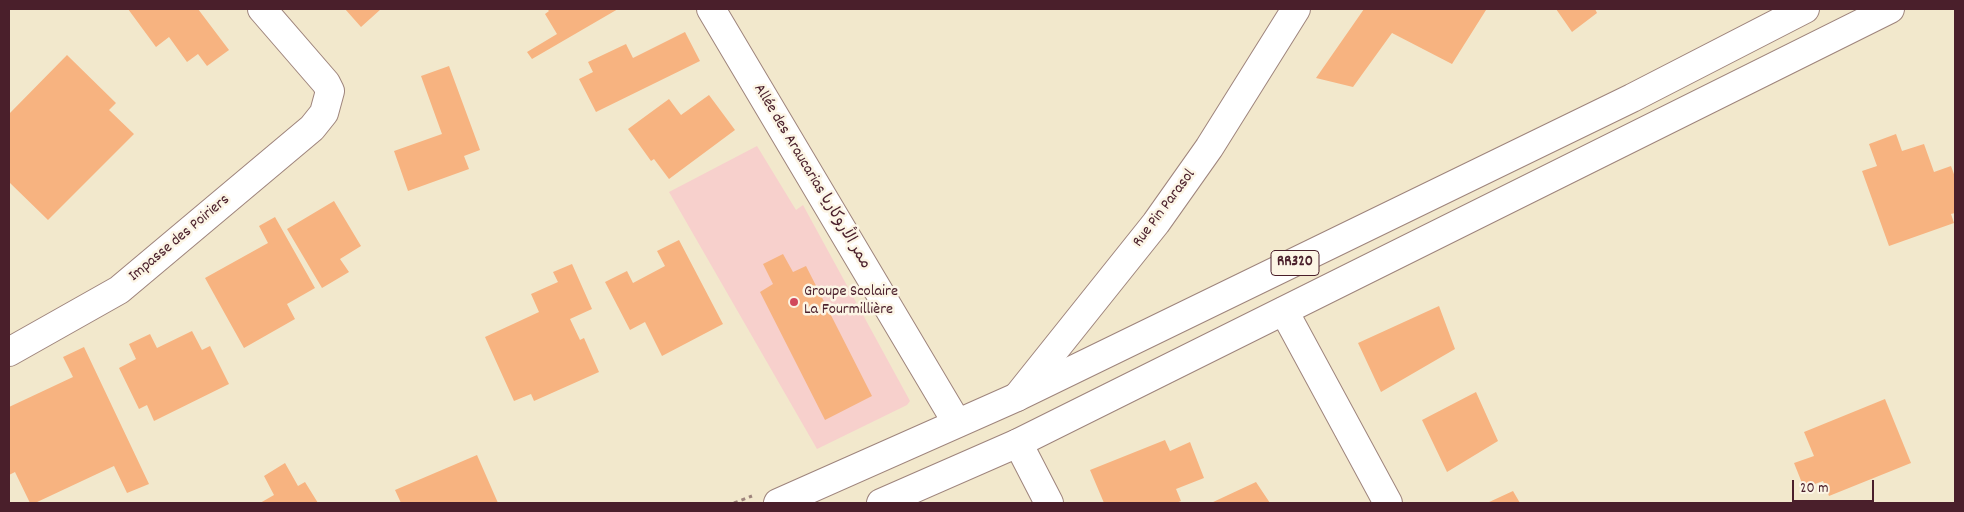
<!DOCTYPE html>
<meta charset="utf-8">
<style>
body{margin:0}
#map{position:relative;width:1964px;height:512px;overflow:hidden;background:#f2e8cc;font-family:Dekko,sans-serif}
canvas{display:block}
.frame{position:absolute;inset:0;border:10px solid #4a1f2b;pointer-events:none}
.scale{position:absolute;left:1792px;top:480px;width:82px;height:22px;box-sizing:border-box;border:2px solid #4a1f2b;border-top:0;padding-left:6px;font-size:15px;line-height:18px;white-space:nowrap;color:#4a1f2b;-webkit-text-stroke:4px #fcf5e5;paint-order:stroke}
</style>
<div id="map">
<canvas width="1964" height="512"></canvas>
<div class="frame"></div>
<div class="scale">20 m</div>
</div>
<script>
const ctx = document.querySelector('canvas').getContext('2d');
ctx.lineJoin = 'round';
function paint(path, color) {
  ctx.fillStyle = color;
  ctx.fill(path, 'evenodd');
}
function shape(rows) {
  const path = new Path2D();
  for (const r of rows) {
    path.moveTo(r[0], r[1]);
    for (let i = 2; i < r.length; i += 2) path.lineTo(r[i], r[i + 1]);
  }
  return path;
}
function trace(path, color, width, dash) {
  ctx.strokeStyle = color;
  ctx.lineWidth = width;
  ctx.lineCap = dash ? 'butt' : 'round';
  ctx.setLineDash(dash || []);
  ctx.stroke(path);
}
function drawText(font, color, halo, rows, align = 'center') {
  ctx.font = font + ' Dekko,"Playpen Sans Arabic",sans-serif';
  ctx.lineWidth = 5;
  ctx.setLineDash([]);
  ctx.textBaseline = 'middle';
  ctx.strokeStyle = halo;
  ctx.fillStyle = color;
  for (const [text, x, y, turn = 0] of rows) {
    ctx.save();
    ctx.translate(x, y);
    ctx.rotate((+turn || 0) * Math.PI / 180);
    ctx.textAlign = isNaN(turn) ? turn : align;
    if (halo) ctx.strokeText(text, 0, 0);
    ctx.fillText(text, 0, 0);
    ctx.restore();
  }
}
const built = shape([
 [757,146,796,210,803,205,910,401,907,405,817,449,669,192]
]);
const building = shape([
 [128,9,198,9,229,50,207,66,198,54,187,62,169,37,156,47],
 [345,9,381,9,361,27],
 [547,9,618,9,532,59,527,52,557,34,545,14,549,11],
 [1364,9,1485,9,1486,10,1452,64,1392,33,1353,87,1316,78],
 [1556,9,1595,9,1597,13,1572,32],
 [685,32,700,61,596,112,579,79,593,72,588,62,626,44,633,58],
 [67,55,116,103,109,110,134,134,48,220,9,182,9,114],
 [449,66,480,150,464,156,469,169,408,191,394,151,442,134,421,76],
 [709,95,735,130,669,179,654,159,651,161,628,129,669,99,681,115],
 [1896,134,1902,151,1924,144,1934,172,1951,166,1955,177,1955,213,1951,214,1954,223,1889,246,1862,171,1877,166,1869,144],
 [334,201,361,246,340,259,349,272,322,288,287,229],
 [275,217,315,288,287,304,295,319,244,348,205,278,268,243,259,226],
 [679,240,723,324,662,356,645,322,630,330,605,282,627,271,633,283,665,266,657,251],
 [783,254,793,272,806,266,872,396,825,420,760,292,773,284,763,264],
 [572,264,592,309,570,319,580,340,584,338,599,372,534,401,531,394,514,401,485,337,539,312,531,294,558,282,553,272],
 [1439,306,1455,349,1381,392,1358,343],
 [192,331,202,350,210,346,229,384,154,421,147,405,139,409,119,368,136,359,129,344,150,334,157,348],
 [84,347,149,484,127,493,114,466,35,503,30,503,15,472,9,475,9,407,73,377,63,357],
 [1476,392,1498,441,1447,472,1422,420],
 [1885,399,1911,463,1829,496,1823,481,1804,488,1794,463,1814,456,1804,432],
 [1165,440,1170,451,1190,442,1204,478,1176,489,1181,501,1176,503,1104,503,1090,470],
 [477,455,498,503,401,503,395,490],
 [285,463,298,486,305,482,318,503,260,503,274,495,264,476],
 [1256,482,1270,503,1211,503],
 [1513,491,1520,503,1487,503]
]);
const path = shape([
 [734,503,752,496]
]);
const minor = shape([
 [711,9,957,423],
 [1284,311,1388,503],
 [9,352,119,290,312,128,324,113,330,91,326,83,262,9],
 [1017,397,1156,223,1209,148,1296,9],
 [1018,443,1049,503]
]);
const major = shape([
 [778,503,1017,397,1632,98,1805,9],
 [881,503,1018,443,1890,9]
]);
const markers = [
 [794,302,5,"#d1495b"]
];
const shields = [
 [1295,263,48]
];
const shieldNames = [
 ["RR320",1295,263]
];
const streetNames = [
 ["Allée des Araucarias ممر الأروكاريا",811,177,59],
 ["Rue Pin Parasol",1165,209,-53],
 ["Impasse des Poiriers",180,239,-40]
];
const poiNames = [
 ["Groupe Scolaire",804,293],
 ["La Fourmillière",804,311]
];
paint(built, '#f7d0cc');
paint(building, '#f7b380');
trace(minor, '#9e847c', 30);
trace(major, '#9e847c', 30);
trace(path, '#9e847c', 3, [4, 4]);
trace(minor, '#fff', 28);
trace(major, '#fff', 28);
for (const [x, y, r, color] of markers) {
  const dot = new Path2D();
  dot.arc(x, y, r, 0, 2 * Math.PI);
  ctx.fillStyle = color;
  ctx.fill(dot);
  trace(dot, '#fcf5e5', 2);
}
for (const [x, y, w] of shields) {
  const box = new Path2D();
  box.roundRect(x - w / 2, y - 12.5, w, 25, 4);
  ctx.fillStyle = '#fcf5e5';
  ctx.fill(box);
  trace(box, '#4a1f2b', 1);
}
drawText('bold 15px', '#4a1f2b', null, shieldNames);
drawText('16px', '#4a1f2b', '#fcf5e5', streetNames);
drawText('16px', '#4a1f2b', '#fcf5e5', poiNames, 'left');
</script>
